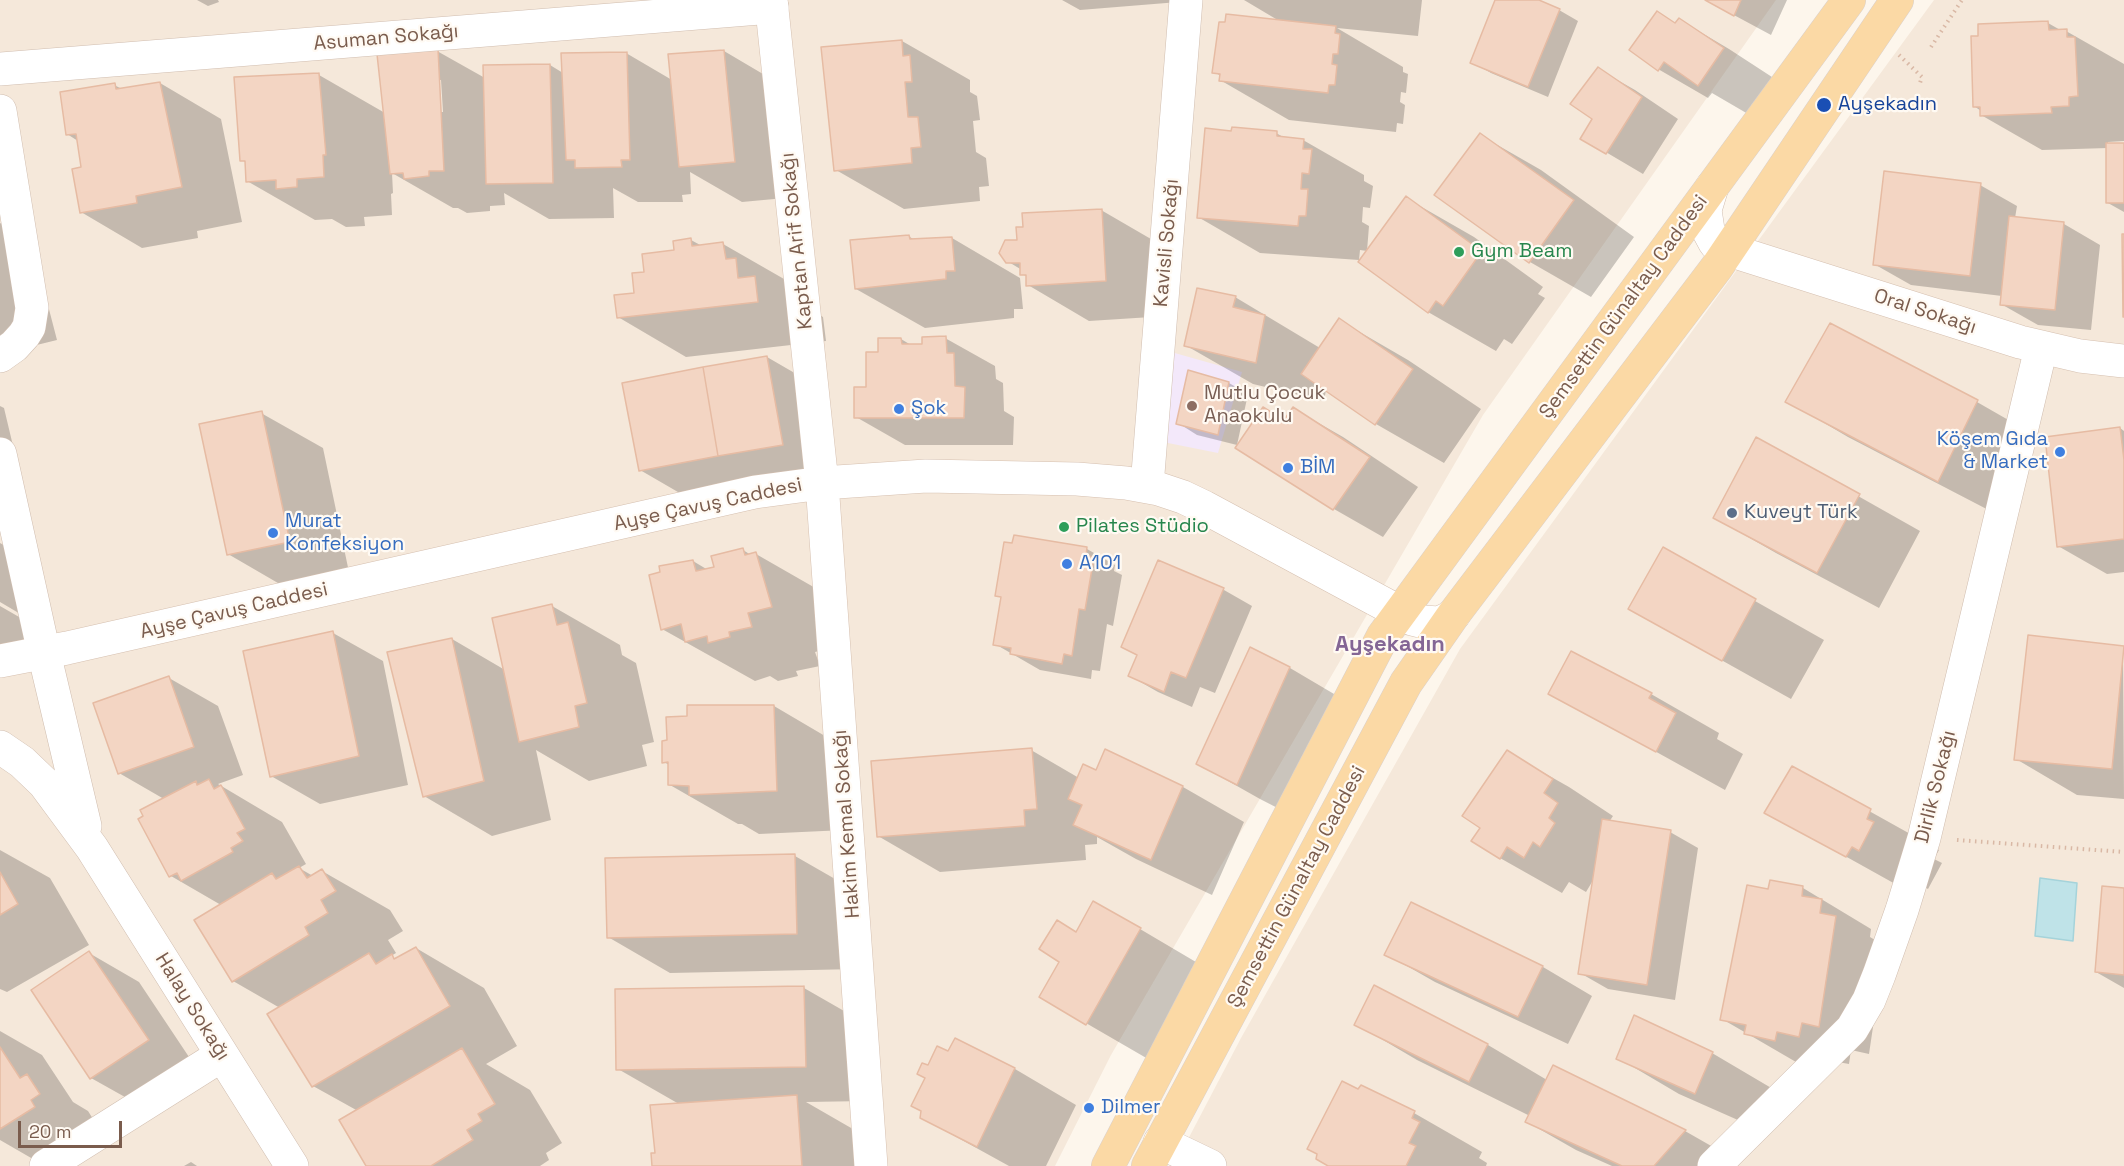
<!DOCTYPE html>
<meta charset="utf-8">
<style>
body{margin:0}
#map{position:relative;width:2124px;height:1166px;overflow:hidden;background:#fdf6ec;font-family:"Space Grotesk",sans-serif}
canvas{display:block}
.scale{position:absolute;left:18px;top:1121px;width:104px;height:27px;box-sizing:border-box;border:3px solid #7a5c4d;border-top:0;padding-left:8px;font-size:18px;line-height:21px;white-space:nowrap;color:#7a5c4d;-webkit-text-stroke:4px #fffaf3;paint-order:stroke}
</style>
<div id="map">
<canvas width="2124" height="1166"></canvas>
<div class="scale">20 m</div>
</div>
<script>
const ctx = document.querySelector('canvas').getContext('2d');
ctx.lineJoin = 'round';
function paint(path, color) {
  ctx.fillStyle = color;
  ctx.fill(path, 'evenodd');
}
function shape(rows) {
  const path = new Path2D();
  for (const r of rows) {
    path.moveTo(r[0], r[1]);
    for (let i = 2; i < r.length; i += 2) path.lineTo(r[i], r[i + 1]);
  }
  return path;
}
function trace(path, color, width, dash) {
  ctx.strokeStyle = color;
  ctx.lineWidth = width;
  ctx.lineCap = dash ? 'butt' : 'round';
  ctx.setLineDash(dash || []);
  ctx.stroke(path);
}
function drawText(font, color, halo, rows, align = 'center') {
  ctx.font = font + ' "Space Grotesk",sans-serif';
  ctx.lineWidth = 4.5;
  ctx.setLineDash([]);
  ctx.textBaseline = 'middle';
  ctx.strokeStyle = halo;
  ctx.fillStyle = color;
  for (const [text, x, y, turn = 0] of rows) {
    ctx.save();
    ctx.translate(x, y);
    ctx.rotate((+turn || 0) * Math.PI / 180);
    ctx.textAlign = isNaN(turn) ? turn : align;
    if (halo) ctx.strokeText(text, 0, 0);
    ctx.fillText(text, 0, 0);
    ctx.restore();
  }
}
const residential = shape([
 [0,0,1776,0,1483,415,1111,1055,1055,1166,0,1166],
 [1934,0,2124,0,2124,1166,1174,1166,1241,1038,1460,649]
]);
const education = shape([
 [1157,348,1242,372,1218,453,1148,439]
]);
const water = shape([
 [2040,878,2077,883,2073,941,2035,936,2040,878]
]);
const shadow = shape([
 [197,0,218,0,219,2,208,6],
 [1062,0,1190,0,1191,1,1080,10],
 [1244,0,1422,0,1418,36,1337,28,1403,67,1403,72,1408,74,1406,93,1401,92,1400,102,1405,105,1403,124,1397,123,1396,132,1289,120,1220,80,1221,76,1214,72,1281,22],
 [1497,0,1535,0,1559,10,1578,21,1548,97,1491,73,1472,62],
 [1706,0,1787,0,1771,35],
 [1680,20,1729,49,1772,77,1748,114,1712,93,1708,98,1658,69],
 [2048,23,2062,31,2066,31,2124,64,2124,141,2108,142,2108,144,2124,145,2124,212,2108,203,2108,148,2042,150,1981,115,1981,111,1974,106],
 [902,41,970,80,970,92,977,96,980,120,973,121,976,152,986,158,989,186,979,187,980,201,904,209,836,170],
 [437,51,485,78,550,65,563,73,626,53,672,80,724,51,785,87,796,197,742,202,690,172,691,194,682,195,683,202,638,202,613,188,614,218,549,219,504,193,505,205,490,206,490,211,467,213,458,208,453,208,392,173,393,193,391,194,392,215,364,217,365,226,346,227,332,219,315,220,247,181,246,162,241,160,319,75,385,113],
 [438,80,441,80,443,112,440,112],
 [1598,69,1635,90,1678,119,1643,174,1582,138,1594,119],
 [160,83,221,119,242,222,197,231,198,238,142,248,81,212,83,168,78,141,67,134,114,85,122,89],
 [1233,133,1276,133,1285,138,1303,140,1364,175,1364,181,1373,186,1370,208,1363,207,1362,222,1369,226,1367,251,1360,250,1359,260,1260,253,1198,217],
 [1480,135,1541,170,1634,237,1591,297,1530,262],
 [1980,185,2017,206,2015,218,2064,224,2100,245,2091,330,2038,325,2001,304,2002,296,1911,285,1874,264],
 [1406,198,1474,237,1543,287,1538,294,1545,298,1512,344,1504,339,1496,351,1428,312],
 [1101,210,1163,246,1167,316,1089,321,1028,285,1028,277,1022,274,1022,270,1007,261],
 [0,223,31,240,57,340,0,354],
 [908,236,915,240,952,238,1020,278,1023,309,1014,309,1014,318,925,328,856,289],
 [691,240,702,246,723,244,791,283,804,306,823,317,826,341,686,357,618,317,636,294,645,273],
 [1235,297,1320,348,1339,320,1408,360,1481,409,1444,463,1376,424,1326,390,1324,401,1253,384,1185,345],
 [1830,325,1977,402,2038,437,2000,516,1848,437,1787,401],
 [945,338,995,366,996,379,1003,383,1004,411,1014,417,1013,445,905,445,856,417,880,354,901,339,911,345,923,345],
 [767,357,817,386,832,472,690,499,640,470],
 [1189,372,1229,383,1248,394,1237,445,1197,435,1178,423],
 [0,406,4,408,14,450,0,486],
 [1294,409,1343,437,1418,487,1383,537,1334,509,1237,447,1285,421],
 [261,413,323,448,350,577,290,590,228,554],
 [2120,428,2124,431,2124,572,2107,574,2058,546],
 [1757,439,1920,531,1879,608,1776,553,1715,518],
 [1015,537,1087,549,1115,565,1114,571,1122,575,1113,626,1107,624,1100,671,1092,670,1091,679,1040,670,995,644,1002,598,997,595],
 [0,543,23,556,34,622,0,602],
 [1663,549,1824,640,1791,699,1630,609],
 [743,550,751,555,756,554,824,593,840,646,815,652,820,666,796,671,798,676,778,681,770,676,755,681,662,629,693,561,708,570,716,568],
 [1159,562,1224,590,1252,606,1215,693,1200,687,1192,707,1158,692,1130,676,1138,656],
 [0,606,33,625,37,646,0,653],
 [552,606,620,645,622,655,636,663,654,742,642,745,647,766,589,781,536,750,551,820,492,836,424,796,452,639,505,670],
 [333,633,383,661,408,785,320,804,271,776],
 [2123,647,2124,799,2077,795,2016,759],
 [1250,649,1290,668,1351,704,1299,819,1260,799,1198,764],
 [169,678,218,706,243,775,218,784,282,822,306,864,299,868,313,876,322,871,390,910,403,931,388,940,396,953,391,956,396,959,416,948,484,988,517,1046,486,1064,530,1090,562,1143,546,1153,549,1160,540,1166,368,1166,358,1111,313,1086,280,1008,233,981,221,905,171,876,140,820,164,799,119,773],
 [1550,693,1651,694,1719,733,1717,739,1743,754,1725,790],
 [774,706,842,746,845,830,759,834,742,824,738,824,670,785,669,765,664,762,668,742,689,718,689,707],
 [1031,750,1079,778,1097,772,1106,751,1183,787,1244,822,1212,895,1136,859,1097,837,1097,844,1085,845,1086,860,940,872,878,836],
 [1507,752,1569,787,1613,816,1609,822,1670,832,1698,848,1675,1000,1608,989,1580,973,1595,877,1586,892,1569,882,1562,893,1500,858,1482,828],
 [1792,768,1939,850,1934,859,1942,863,1928,889,1921,885,1915,895,1766,812],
 [0,850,50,878,89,945,7,992,0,989],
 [795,856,856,891,858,969,670,973,608,937],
 [1803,888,1871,929,1870,937,1885,946,1869,1054,1851,1050,1849,1064,1827,1060,1796,1062,1722,1019],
 [2124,889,2124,988,2096,972],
 [1412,904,1543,967,1592,996,1568,1044,1435,982,1386,954],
 [1140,929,1201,965,1148,1059,1041,997,1076,934],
 [89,953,139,982,197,1069,141,1106,91,1078],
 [1375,987,1488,1045,1547,1080,1553,1067,1685,1131,1734,1159,1728,1166,1612,1166,1576,1150,1527,1122,1530,1116,1417,1060,1356,1024],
 [804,988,865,1023,867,1101,806,1102,865,1136,867,1166,654,1166,657,1154,679,1104,618,1069,616,990],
 [0,1031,42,1055,73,1102,88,1111,100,1130,45,1166,0,1140],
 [956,1040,1015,1069,1076,1105,1046,1166,1009,1166,922,1118,926,1077,949,1053],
 [1712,1053,1773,1089,1756,1128,1679,1094,1618,1058],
 [1414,1113,1482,1152,1479,1158,1487,1163,1486,1166,1330,1166],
 [191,1162,197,1166,184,1166]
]);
const building = shape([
 [1495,0,1539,0,1560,9,1528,87,1470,63,1495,0],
 [1705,0,1741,0,1734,16,1705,0],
 [1657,11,1675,23,1679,18,1724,48,1698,86,1664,62,1658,71,1629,50,1657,11],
 [1226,14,1336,26,1335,33,1340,34,1338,54,1333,54,1332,64,1337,65,1335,85,1329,85,1328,93,1219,81,1220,74,1212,73,1219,22,1225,22,1226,14],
 [2048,21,2049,30,2067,29,2067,37,2075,37,2078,96,2069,97,2069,106,2051,107,2052,113,1980,116,1980,107,1973,107,1971,36,1978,36,1978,24,2048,21],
 [902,40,903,56,910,55,912,82,905,82,908,117,918,117,921,147,911,148,912,163,834,171,821,47,902,40],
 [376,45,438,49,444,171,429,171,429,176,404,179,403,173,390,174,376,45],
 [724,50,735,162,679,167,668,54,724,50],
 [627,52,630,160,621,160,622,167,575,168,575,160,566,160,561,53,627,52],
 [550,64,553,183,486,184,483,65,550,64],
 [1598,67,1642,97,1606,154,1580,139,1592,119,1570,104,1598,67],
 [319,73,326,155,323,155,324,177,297,179,297,187,276,189,276,180,246,182,245,161,240,161,234,77,319,73],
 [160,82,182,187,136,196,137,203,80,213,72,169,81,167,76,134,66,135,60,92,115,83,116,89,160,82],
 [1232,127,1277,131,1277,136,1304,139,1303,149,1312,149,1309,174,1302,173,1301,189,1308,189,1306,216,1299,216,1298,226,1197,218,1205,128,1231,131,1232,127],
 [1480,133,1574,200,1529,263,1434,195,1480,133],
 [2106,143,2124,143,2124,203,2106,203,2106,143],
 [1884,171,1981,183,1970,276,1873,265,1884,171],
 [1406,196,1476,247,1471,253,1477,258,1443,306,1436,301,1428,313,1358,262,1406,196],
 [1102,209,1106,281,1026,286,1026,275,1020,275,1020,263,1006,263,999,253,1005,240,1017,240,1016,227,1023,227,1022,213,1102,209],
 [2009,216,2064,222,2055,310,2000,305,2009,216],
 [2122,234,2124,234,2124,317,2123,317,2122,234],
 [909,235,910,239,952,237,955,271,946,271,946,279,855,289,850,240,909,235],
 [691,238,692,246,723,242,726,259,736,258,738,278,755,276,758,302,617,318,614,295,634,293,632,273,644,272,642,254,674,250,673,241,691,238],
 [1197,288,1236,296,1233,307,1265,315,1256,363,1184,346,1197,288],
 [1339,318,1413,369,1375,425,1301,374,1339,318],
 [1830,323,1978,400,1938,482,1785,402,1830,323],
 [946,336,947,353,954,353,955,386,965,387,964,418,854,418,854,387,866,387,866,352,878,352,878,338,901,338,902,344,922,344,922,337,946,336],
 [767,356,783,445,718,456,703,367,767,356],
 [703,367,718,456,639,471,622,383,703,367],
 [1188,370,1229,382,1218,435,1176,424,1188,370],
 [1263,407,1284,420,1293,407,1370,457,1333,510,1235,448,1263,407],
 [262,411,290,542,227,555,199,424,262,411],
 [2120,427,2124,460,2124,539,2057,547,2045,437,2120,427],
 [1756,437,1860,494,1817,573,1713,518,1756,437],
 [1014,535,1087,547,1086,556,1094,557,1085,610,1079,609,1072,656,1064,654,1062,664,1010,654,1011,648,993,645,1001,597,995,596,1004,542,1012,543,1014,535],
 [1663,547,1756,599,1722,661,1628,609,1663,547],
 [743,548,745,555,756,552,772,607,748,613,752,627,729,632,730,637,708,643,707,636,685,642,681,624,661,630,649,575,660,572,659,566,693,560,696,571,714,567,711,556,743,548],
 [1158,560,1224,588,1186,678,1171,672,1164,692,1128,676,1137,655,1121,647,1158,560],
 [552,604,557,625,568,622,587,703,575,706,579,727,519,742,492,618,552,604],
 [333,631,359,756,270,777,243,651,333,631],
 [2028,635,2124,646,2112,769,2014,760,2028,635],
 [452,638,484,781,423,797,387,652,452,638],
 [1250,647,1290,667,1237,785,1196,764,1250,647],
 [1571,651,1652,693,1649,698,1676,713,1656,752,1548,694,1571,651],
 [169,676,194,747,118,774,93,703,169,676],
 [687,705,774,705,777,791,689,795,689,786,668,785,668,762,662,763,662,741,667,740,666,717,687,716,687,705],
 [1032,748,1037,809,1024,810,1025,826,877,837,871,761,1032,748],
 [1105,749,1183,786,1151,860,1073,825,1082,805,1068,799,1083,764,1096,770,1105,749],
 [1507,750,1553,779,1544,793,1558,803,1549,818,1555,823,1540,847,1533,842,1524,858,1507,847,1500,859,1471,841,1480,828,1462,816,1507,750],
 [1792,766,1871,809,1867,819,1874,822,1859,851,1852,847,1846,857,1764,813,1792,766],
 [209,779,214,789,221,785,245,829,237,833,243,841,231,848,233,852,181,881,177,873,169,877,138,819,143,816,140,810,196,781,197,785,209,779],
 [1602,819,1671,830,1647,985,1578,974,1602,819],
 [795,854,797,934,607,938,605,858,795,854],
 [299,866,307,878,322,869,336,891,321,900,328,913,305,927,309,935,232,982,194,920,272,873,276,879,299,866],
 [0,872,18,904,0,915,0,872],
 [1770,880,1803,886,1802,896,1822,899,1820,913,1836,916,1819,1027,1802,1023,1799,1037,1777,1032,1775,1041,1744,1034,1746,1025,1720,1020,1747,885,1768,889,1770,880],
 [2102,886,2124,888,2124,975,2095,972,2102,886],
 [1093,901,1141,928,1086,1025,1039,997,1059,962,1039,949,1057,920,1076,932,1093,901],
 [1411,902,1543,966,1518,1017,1384,955,1411,902],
 [416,947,450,1006,312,1087,267,1014,369,953,376,964,392,954,394,959,416,947],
 [89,951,149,1040,90,1079,31,990,89,951],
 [1374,985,1488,1044,1469,1082,1354,1025,1374,985],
 [804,986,806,1067,616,1070,615,989,804,986],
 [1634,1015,1713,1052,1695,1094,1616,1059,1634,1015],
 [955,1038,1015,1068,977,1147,920,1118,921,1111,911,1106,925,1078,917,1074,922,1063,928,1065,937,1046,948,1051,955,1038],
 [0,1047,20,1078,27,1074,40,1094,31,1100,35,1107,0,1129,0,1047],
 [462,1048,495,1104,478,1114,482,1121,467,1130,473,1140,431,1166,366,1166,339,1120,462,1048],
 [1553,1065,1686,1130,1654,1166,1622,1166,1525,1122,1553,1065],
 [1342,1081,1358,1089,1361,1085,1415,1111,1412,1118,1420,1122,1409,1143,1416,1146,1406,1166,1328,1166,1316,1159,1317,1154,1307,1149,1342,1081],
 [797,1095,802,1166,652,1166,651,1153,655,1153,650,1105,797,1095]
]);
const path = shape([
 [1931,47,1962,0],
 [1899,55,1922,77,1920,83],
 [1957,840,2124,852]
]);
const street = shape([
 [0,69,772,7],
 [0,111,32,308,29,327,24,335,14,346,0,356],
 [1712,187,1705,210,1708,230,1715,243,1729,250],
 [0,454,44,653,85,826],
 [1147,486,1186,0],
 [0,747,22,762,44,783,92,848,292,1166],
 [1160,1142,1210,1166],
 [46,1166,222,1055],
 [1714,1166,1852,1029,1869,1000,1879,975,1902,910,1924,838,2041,348]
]);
const secondary = shape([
 [771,0,822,483,871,1166],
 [1729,250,2020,342,2080,356,2124,361],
 [0,661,67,648,755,492,822,483,926,476,1077,479,1126,483,1159,489,1183,497,1204,507,1412,619,1424,622,1438,623,1448,619,1454,614]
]);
const primary = shape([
 [1108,1166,1383,636,1849,0],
 [1148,1166,1406,683,1454,614,1717,267,1897,0]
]);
const markers = [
 [1824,105,8,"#1a4fb4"],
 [1459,252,6,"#2e9e5b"],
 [1192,406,6,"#8d6e63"],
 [899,409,6,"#3f7fe0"],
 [2060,452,6,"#3f7fe0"],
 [1288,468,6,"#3f7fe0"],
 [1732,513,6,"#5c6f8a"],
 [1064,527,6,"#2e9e5b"],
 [273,533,6,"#3f7fe0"],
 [1067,564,6,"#3f7fe0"],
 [1089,1108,6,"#3f7fe0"]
];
const streetNames = [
 ["Asuman Sokağı",386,38,-5],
 ["Kaptan Arif Sokağı",797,241,-96],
 ["Kavisli Sokağı",1167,243,-85],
 ["Şemsettin Günaltay Caddesi",1624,307,-54],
 ["Oral Sokağı",1925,312,18],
 ["Ayşe Çavuş Caddesi",708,505,-12],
 ["Ayşe Çavuş Caddesi",234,611,-13],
 ["Dirlik Sokağı",1936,787,-76],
 ["Hakim Kemal Sokağı",847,824,-94],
 ["Şemsettin Günaltay Caddesi",1297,887,-62],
 ["Halay Sokağı",192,1007,58]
];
const transitNames = [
 ["Ayşekadın",1838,105]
];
const leisureNames = [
 ["Gym Beam",1471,252],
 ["Pilates Stüdio",1076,527]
];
const educationNames = [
 ["Mutlu Çocuk",1204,394],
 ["Anaokulu",1204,417]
];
const shopNames = [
 ["Şok",911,409],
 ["Köşem Gıda",2048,440,"right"],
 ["& Market",2048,463,"right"],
 ["BİM",1300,468],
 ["Murat",285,522],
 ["Konfeksiyon",285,545],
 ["A101",1079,564],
 ["Dilmer",1101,1108]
];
const serviceNames = [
 ["Kuveyt Türk",1744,513]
];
const quarterNames = [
 ["Ayşekadın",1390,645]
];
paint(residential, '#f5e8da');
paint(education, '#f3e8fa');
paint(water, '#bfe3e8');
trace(water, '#a5d3da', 1.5);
paint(shadow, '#0003');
paint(building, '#f3d5c3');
trace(building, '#e6bba3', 1.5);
trace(street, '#d1beb0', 34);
trace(secondary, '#d6c0b0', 34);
trace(primary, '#dad1cd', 34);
trace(path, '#d9b8a5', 4, [1.5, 4.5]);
trace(street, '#fff', 33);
trace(secondary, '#fff', 33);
trace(primary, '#fbd9a5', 33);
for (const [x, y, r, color] of markers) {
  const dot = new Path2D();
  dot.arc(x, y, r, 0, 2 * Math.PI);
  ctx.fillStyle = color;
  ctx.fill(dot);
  trace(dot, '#fffaf3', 2);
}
drawText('20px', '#7a5c4d', '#fffaf3', streetNames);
drawText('20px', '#164399', '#fffaf3', transitNames, 'left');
drawText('20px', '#27864d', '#fffaf3', leisureNames, 'left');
drawText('20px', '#785e54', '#fffaf3', educationNames, 'left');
drawText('20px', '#366cbe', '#fffaf3', shopNames, 'left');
drawText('20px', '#4e5e75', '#fffaf3', serviceNames, 'left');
drawText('bold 22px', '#846695', '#fffaf3', quarterNames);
</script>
